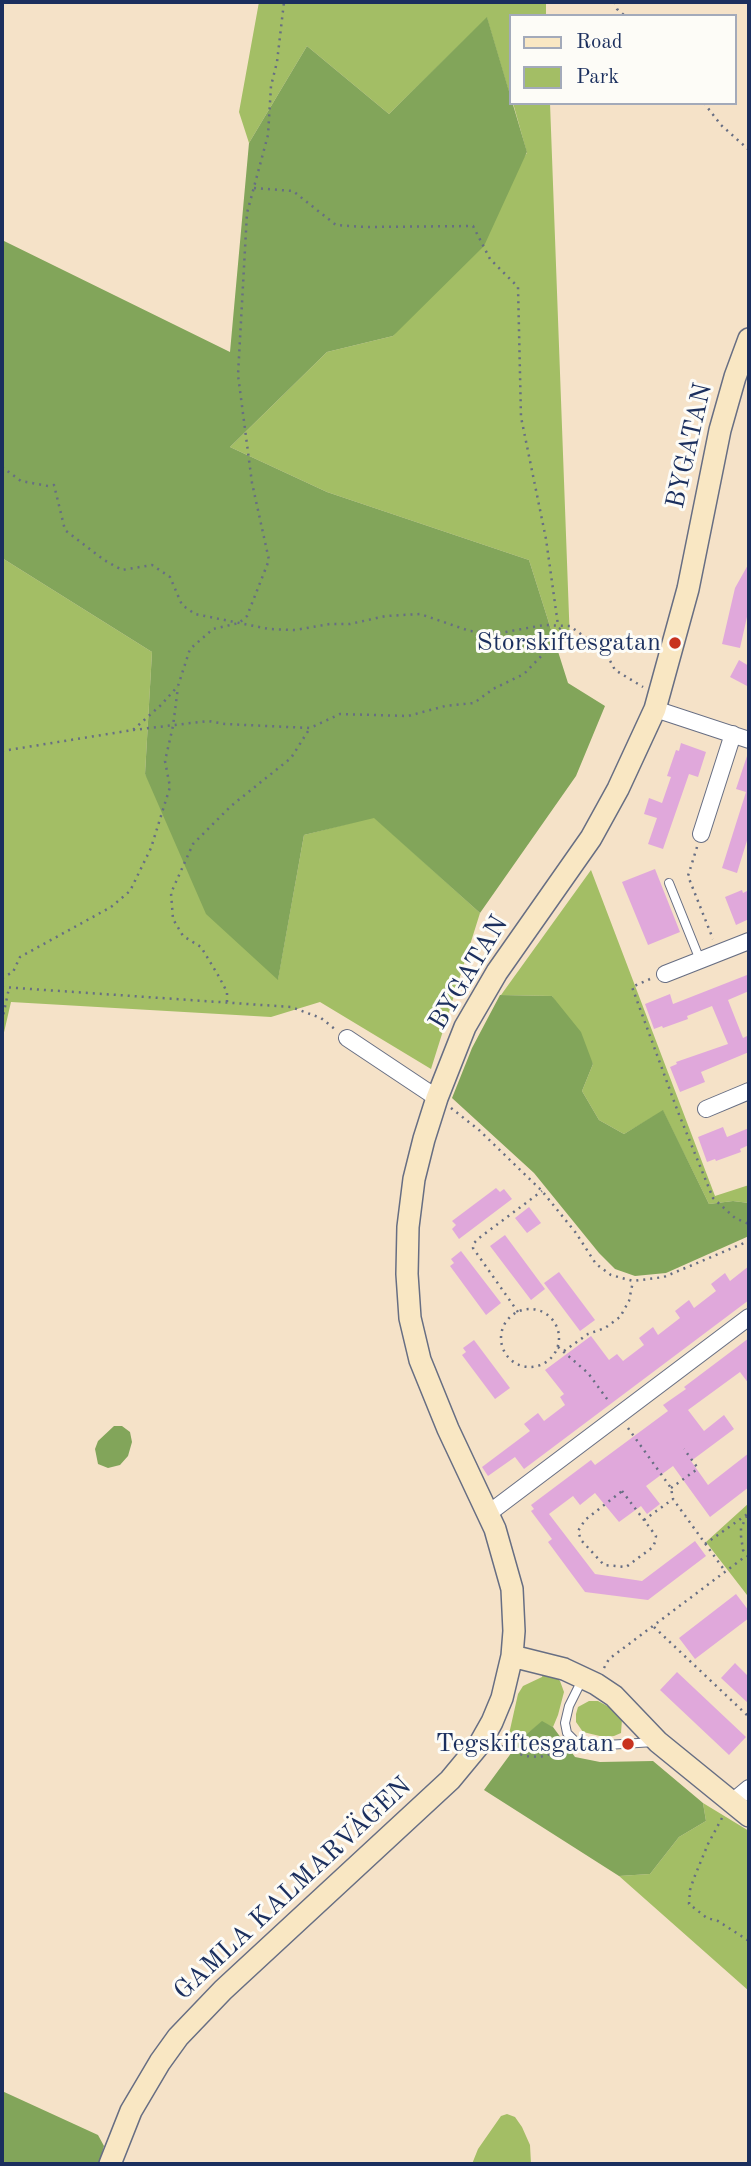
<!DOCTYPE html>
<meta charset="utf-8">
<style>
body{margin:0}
#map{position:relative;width:751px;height:2166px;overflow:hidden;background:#f5e2c8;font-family:"Old Standard TT",serif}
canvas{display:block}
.frame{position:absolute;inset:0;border:4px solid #1b2f5e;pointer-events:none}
.legend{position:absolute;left:509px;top:14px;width:228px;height:91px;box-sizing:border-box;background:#fdfcf7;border:2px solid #a3aaba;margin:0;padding:9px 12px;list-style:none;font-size:21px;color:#1b2f5e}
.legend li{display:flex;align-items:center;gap:14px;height:35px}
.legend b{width:35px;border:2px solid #a3aaba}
</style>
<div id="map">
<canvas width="751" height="2166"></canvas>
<div class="frame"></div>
<ul class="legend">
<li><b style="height:9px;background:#f9e7c3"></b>Road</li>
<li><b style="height:19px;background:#a3be65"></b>Park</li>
</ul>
</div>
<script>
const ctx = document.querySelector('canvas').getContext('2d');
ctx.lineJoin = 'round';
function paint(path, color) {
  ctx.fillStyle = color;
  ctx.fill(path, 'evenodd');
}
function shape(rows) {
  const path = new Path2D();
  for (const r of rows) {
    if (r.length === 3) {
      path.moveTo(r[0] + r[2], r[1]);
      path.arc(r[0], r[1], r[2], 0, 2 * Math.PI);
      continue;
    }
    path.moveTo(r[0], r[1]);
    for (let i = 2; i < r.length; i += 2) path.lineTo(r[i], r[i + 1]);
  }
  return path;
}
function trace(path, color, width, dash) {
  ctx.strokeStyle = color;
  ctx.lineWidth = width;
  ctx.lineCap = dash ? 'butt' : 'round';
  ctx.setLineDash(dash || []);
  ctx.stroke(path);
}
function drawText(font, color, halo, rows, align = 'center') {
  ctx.font = font + ' "Old Standard TT",serif';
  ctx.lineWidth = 6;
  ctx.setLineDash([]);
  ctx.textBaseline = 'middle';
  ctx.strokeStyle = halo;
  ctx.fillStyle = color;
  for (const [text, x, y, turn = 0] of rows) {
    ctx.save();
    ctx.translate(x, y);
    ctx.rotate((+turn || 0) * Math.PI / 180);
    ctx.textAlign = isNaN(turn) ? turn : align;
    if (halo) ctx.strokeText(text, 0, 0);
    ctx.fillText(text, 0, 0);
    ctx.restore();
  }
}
const green = shape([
 [259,2,546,2,546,16,511,16,511,99,487,18,389,114,307,46,249,143,239,112],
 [513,103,550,103,570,643,555,642,529,560,327,492,230,447,327,352,393,336,527,153],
 [2,558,152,652,145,774,278,979,304,835,374,817,480,913,431,1069,320,1002,271,1017,11,1002,2,1041],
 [591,870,715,1196,749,1185,749,1203,733,1201,709,1204,663,1111,624,1134,599,1120,582,1091,593,1064,552,996,501,995],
 [749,1503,749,1593,747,1595,706,1542],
 [543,1674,553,1675,560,1681,564,1692,558,1715,553,1727,542,1722,523,1737,515,1748,507,1743,518,1694,523,1686,542,1677],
 [589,1701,598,1701,613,1709,622,1719,621,1733,614,1736,604,1737,583,1732,576,1722,576,1714,578,1707],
 [703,1803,749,1831,749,1991,619,1876,650,1874,679,1837,706,1821],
 [507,2114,515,2117,522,2127,530,2145,531,2164,472,2164,478,2149,501,2116]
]);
const forest = shape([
 [487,17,527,152,484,246,393,336,327,352,230,447,327,492,529,560,568,683,605,706,576,776,480,913,374,818,304,835,278,980,206,914,145,774,152,652,2,558,2,240,230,352,249,143,307,46,389,114],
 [500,995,552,996,581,1032,593,1064,582,1091,599,1120,624,1134,663,1110,709,1204,733,1201,749,1203,749,1236,666,1273,635,1276,615,1269,599,1253,534,1173,452,1098,472,1048],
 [114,1426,122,1426,130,1432,132,1442,128,1456,120,1465,108,1468,98,1464,95,1449,98,1441],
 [542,1721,553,1727,575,1757,600,1762,653,1761,703,1803,706,1821,679,1837,650,1874,619,1876,484,1790,523,1737],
 [2,2091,98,2135,104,2146,99,2164,2,2164]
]);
const building = shape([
 [749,563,749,608,740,648,722,644,735,588],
 [739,660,749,666,749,687,730,677],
 [681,743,706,752,698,777,689,774,663,849,648,844,657,818,644,814,649,798,662,803,671,777,667,776,676,750,679,751],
 [747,756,749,756,749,834,737,873,722,868,746,792,736,789],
 [655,869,680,932,648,945,622,882],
 [742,890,743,893,749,890,749,919,736,925,725,897],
 [747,975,749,981,749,991,728,1000,743,1038,749,1035,749,1052,701,1072,705,1082,680,1092,670,1067,677,1064,676,1062,728,1044,712,1006,687,1016,688,1019,663,1028,662,1026,654,1029,645,1004,670,994,673,1004],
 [723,1127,727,1137,749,1128,749,1145,740,1149,741,1152,716,1161,715,1159,707,1162,698,1137],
 [496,1188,500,1192,504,1189,512,1199,459,1239,452,1229,456,1225,452,1221],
 [529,1207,541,1223,527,1233,515,1218],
 [505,1235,545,1289,531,1300,490,1246],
 [461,1251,501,1303,486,1315,450,1266,454,1263,451,1259],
 [749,1266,749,1300,524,1469,515,1457,488,1476,482,1467,530,1431,524,1424,538,1413,544,1421,565,1405,560,1397,564,1394,545,1370,591,1336,609,1360,617,1354,623,1361,644,1345,639,1338,653,1327,658,1335,680,1318,675,1311,689,1300,694,1308,716,1291,711,1284,725,1273,730,1281],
 [559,1272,595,1320,580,1331,544,1283],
 [749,1338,749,1384,740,1372,688,1410,704,1431,724,1415,734,1429,691,1461,708,1485,749,1453,749,1487,710,1517,673,1466,646,1486,660,1504,647,1514,641,1506,619,1522,595,1493,580,1505,573,1496,549,1514,595,1574,642,1581,695,1541,706,1556,648,1600,585,1592,548,1542,552,1539,531,1511,534,1509,531,1505,591,1460,595,1465,668,1411,663,1405,686,1389,684,1387],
 [474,1340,510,1388,495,1399,462,1355,466,1352,463,1348],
 [736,1594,749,1611,749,1618,695,1659,679,1638],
 [735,1663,749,1677,749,1704,721,1678],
 [677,1672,746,1737,729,1755,660,1690]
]);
const path = shape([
 [615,2,617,9,625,16],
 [704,103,721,125,749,150],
 [254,188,293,191,336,225,365,227,473,226,490,259,518,287,521,417,546,539,558,625],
 [2,467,21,481,48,486,54,485,65,530,104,560,122,570,152,565,170,577,182,605,195,614,269,629,295,630,330,624,350,624,386,616,420,614,470,631,500,633,544,625,570,626,606,653,615,670,643,687],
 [133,730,208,721,225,724,310,728,340,714,408,716,445,706,474,703,493,689,524,674,546,651,556,632,564,625],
 [2,751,133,730,161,705,178,686,190,649,213,629,239,623,247,616,269,560,252,483,238,375,247,213,268,135,271,86,277,62,284,2],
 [697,847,688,876,713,939],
 [2,978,13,972,20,957,111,907,130,891,151,848,170,787,165,761,173,726,178,687],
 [650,979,632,987,678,1112,713,1198,735,1218,749,1224],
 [2,987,291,1007,321,1018,336,1030],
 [227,1002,227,992,218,975,201,947,183,936,173,919,171,893,193,844,231,806,291,758,310,728],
 [2,1021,9,988],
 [451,1108,479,1130,542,1191,576,1233,596,1264,611,1275,633,1281,664,1277,749,1241],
 [530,1338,29],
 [518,1312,473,1248,474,1243,479,1238,542,1191],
 [558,1347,588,1373,610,1403],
 [564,1351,588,1334,605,1328,620,1317,629,1301,633,1281],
 [628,1428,671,1488,673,1499,725,1571],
 [671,1488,696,1470,697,1467,684,1449],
 [622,1491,656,1536,655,1542,653,1547,626,1567,604,1565,581,1540,578,1531,585,1520,622,1491,625,1489],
 [747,1516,741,1528,741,1536,743,1550,749,1558],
 [644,1520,673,1499],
 [705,1544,749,1513],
 [654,1627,749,1717],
 [604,1668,609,1659,746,1556],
 [501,1746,525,1756,540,1757,560,1751,569,1752],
 [722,1818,708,1844,694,1878,690,1890,689,1904,707,1918,718,1921,749,1941]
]);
const lane = shape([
 [669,883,700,960],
 [582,1680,569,1706,565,1723,567,1733,576,1742,591,1746,654,1742]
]);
const street = shape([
 [655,709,749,740],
 [701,834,733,734],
 [665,974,749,941],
 [347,1038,437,1098],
 [706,1109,749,1091],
 [489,1513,749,1317],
 [731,1803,749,1788]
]);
const secondary = shape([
 [512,1656,564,1669,596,1684,614,1696,658,1742,749,1816],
 [110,2164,131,2111,160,2062,178,2037,223,1990,450,1780,479,1745,492,1722,502,1698,512,1656,514,1631,512,1589,495,1529,448,1429,420,1360,410,1318,407,1274,408,1227,414,1179,424,1139,437,1098,465,1027,497,972,591,838,618,789,655,709,688,589,720,430,735,377,749,339]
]);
const markers = [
 [675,643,7,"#c8321e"],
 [628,1744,7,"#c8321e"]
];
const streetNames = [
 ["BYGATAN",690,446,-77],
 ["BYGATAN",469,973,-59],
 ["GAMLA KALMARVÄGEN",293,1889,-43]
];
const poiNames = [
 ["Storskiftesgatan",661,643],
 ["Tegskiftesgatan",614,1744]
];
paint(green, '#a3be65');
paint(forest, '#82a55a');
paint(building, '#e0a8db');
trace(lane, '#676e83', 10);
trace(street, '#676e83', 18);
trace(secondary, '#676e83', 24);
trace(path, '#676e83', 2.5, [2, 5]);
trace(lane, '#fff', 8);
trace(street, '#fff', 16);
trace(secondary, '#f9e7c3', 21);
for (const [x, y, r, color] of markers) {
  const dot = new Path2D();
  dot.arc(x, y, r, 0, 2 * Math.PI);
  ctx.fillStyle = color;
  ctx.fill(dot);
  trace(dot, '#fdfcf7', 2.5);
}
drawText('26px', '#1b2f5e', '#fdfcf7', streetNames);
drawText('26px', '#1b2f5e', '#fdfcf7', poiNames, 'right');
</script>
